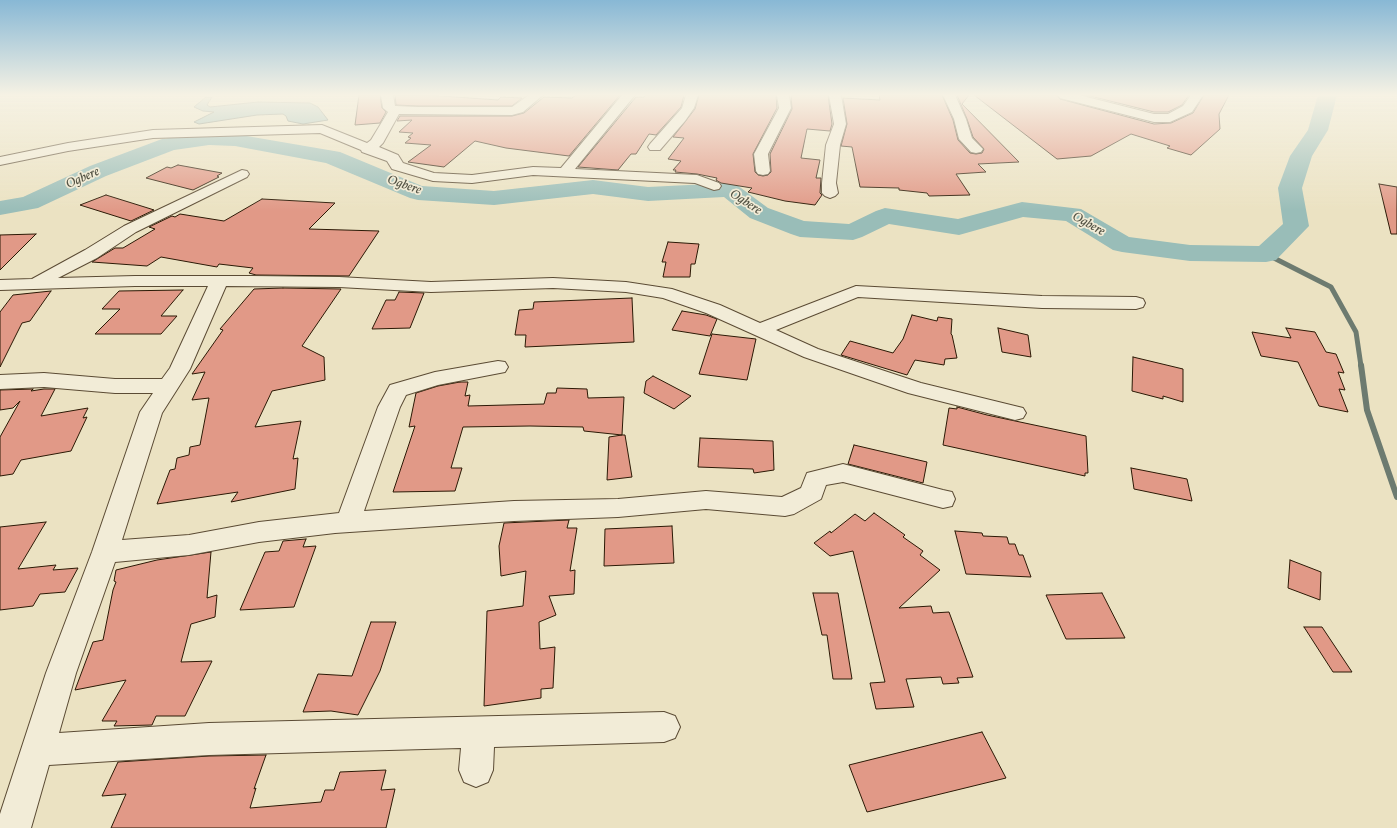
<!DOCTYPE html>
<style>
body{margin:0}
canvas{display:block;background:#ebe2c2}
</style>
<canvas width="1397" height="828"></canvas>
<script>
const ctx = document.querySelector('canvas').getContext('2d');
ctx.lineJoin = 'round';
function paint(path, color) {
  ctx.fillStyle = color;
  ctx.fill(path, 'evenodd');
}
function shape(rows) {
  const path = new Path2D();
  for (const r of rows) {
    path.moveTo(r[0], r[1]);
    for (let i = 2; i < r.length; i += 2) path.lineTo(r[i], r[i + 1]);
  }
  return path;
}
function trace(path, color, width, dash) {
  ctx.strokeStyle = color;
  ctx.lineWidth = width;
  ctx.lineCap = dash ? 'butt' : 'round';
  ctx.setLineDash(dash || []);
  ctx.stroke(path);
}
function drawText(font, color, halo, rows, align = 'center') {
  ctx.font = font + ' Vollkorn,serif';
  ctx.lineWidth = 3.5;
  ctx.setLineDash([]);
  ctx.textBaseline = 'middle';
  ctx.strokeStyle = halo;
  ctx.fillStyle = color;
  for (const [text, x, y, turn = 0] of rows) {
    ctx.save();
    ctx.translate(x, y);
    ctx.rotate((+turn || 0) * Math.PI / 180);
    ctx.textAlign = isNaN(turn) ? turn : align;
    if (halo) ctx.strokeText(text, 0, 0);
    ctx.fillText(text, 0, 0);
    ctx.restore();
  }
}
const water = shape([
 [206,97,212,97,207,105,210,107,258,102,310,103,318,107,328,120,303,124,288,121,286,116,283,114,257,115,199,124,194,122,214,112,203,111,194,107,206,97]
]);
const streamFar1 = shape([
 [1266,254,1331,287,1356,332,1361,366]
]);
const stream = shape([
 [1361,365,1367,410,1397,497]
]);
const river = shape([
 [1318,95,1337,95,1328,130,1312,156,1302,188,1309,226,1276,260,1266,262,1190,261,1122,252,1113,250,1066,221,1023,217,959,235,889,224,862,237,853,240,800,237,791,234,750,218,724,197,648,201,593,194,494,205,418,200,410,198,326,163,235,146,209,145,174,150,106,176,38,208,0,215,0,201,23,197,90,166,162,139,209,133,235,134,340,152,422,186,494,191,593,180,648,187,729,183,737,185,768,208,804,221,849,224,876,211,885,208,958,219,1022,202,1081,209,1129,237,1190,245,1259,246,1283,224,1278,188,1290,156,1308,130,1318,95]
]);
const building = shape([
 [359,95,380,95,382,108,386,112,380,123,355,125,359,95],
 [395,95,442,96,498,100,501,97,522,98,512,106,418,106,396,105,395,95],
 [576,95,620,95,569,156,506,148,475,141,444,167,408,162,431,145,405,143,411,138,408,137,413,133,399,132,412,120,397,121,400,116,512,116,524,113,544,97,572,98,576,95],
 [646,95,684,95,681,107,656,135,649,134,636,154,631,154,618,170,578,167,636,97,644,97,646,95],
 [699,95,776,95,777,108,753,154,755,172,758,175,763,176,768,175,771,172,770,154,792,109,791,95,828,95,832,124,830,131,807,129,801,158,820,160,816,178,821,178,820,193,822,195,815,205,785,201,748,192,752,188,721,183,716,180,717,178,697,174,675,172,676,170,673,170,681,161,668,159,684,138,673,137,695,109,699,95],
 [879,95,942,95,953,120,958,140,970,153,976,154,982,153,984,149,973,137,967,119,957,95,969,95,962,104,1019,162,978,164,986,172,956,174,970,195,929,196,927,193,899,190,899,188,860,187,852,147,841,146,847,124,843,98,880,100,879,95],
 [974,95,1057,95,1060,99,1154,124,1171,123,1193,113,1204,95,1229,95,1219,114,1220,129,1191,155,1167,148,1170,146,1131,134,1091,156,1057,159,974,95],
 [1086,95,1189,95,1182,105,1168,112,1154,112,1086,95],
 [178,165,222,173,217,176,219,177,193,190,146,178,167,167,171,168,178,165],
 [1379,184,1397,187,1397,234,1391,234,1379,184],
 [106,195,151,209,154,210,131,221,80,205,106,195],
 [262,199,335,203,309,229,379,231,349,276,256,275,249,273,253,268,219,264,217,267,161,257,147,266,92,262,115,248,123,248,155,229,149,227,172,216,175,217,180,214,224,221,262,199],
 [36,234,0,270,0,235,36,234],
 [668,242,699,244,695,264,691,264,690,277,663,277,666,262,662,262,668,242],
 [283,288,341,289,302,346,324,357,325,380,272,391,255,427,301,421,293,459,298,458,295,489,231,502,238,492,157,504,170,470,175,469,177,458,189,455,190,447,200,445,209,398,192,400,205,372,192,374,223,330,220,329,254,289,283,288],
 [183,290,161,316,177,316,161,334,95,334,120,309,102,309,119,291,183,290],
 [51,291,30,321,22,323,0,367,0,312,13,295,51,291],
 [399,292,424,293,410,328,372,329,386,300,395,300,399,292],
 [632,298,634,342,525,347,526,335,515,335,519,310,533,309,534,302,632,298],
 [682,311,706,315,717,319,710,336,672,330,682,311],
 [912,315,937,321,938,317,952,319,951,334,952,335,957,358,945,359,944,365,915,360,907,375,841,355,850,341,893,353,903,339,912,315],
 [998,328,1028,335,1031,357,1002,352,998,328],
 [1286,328,1315,332,1326,352,1336,354,1344,373,1338,372,1345,390,1339,389,1348,412,1319,406,1298,362,1261,356,1252,332,1291,338,1286,328],
 [712,334,756,339,747,380,699,374,712,334],
 [1133,357,1183,369,1183,402,1163,396,1163,399,1132,391,1133,357],
 [653,376,691,396,674,409,644,393,646,381,653,376],
 [460,382,468,382,465,396,470,395,468,406,544,404,547,393,556,393,557,388,587,389,588,398,624,397,622,435,625,435,632,477,607,480,609,437,622,435,584,431,583,427,530,426,463,427,451,468,462,468,455,491,393,492,415,426,409,427,416,393,438,386,460,382],
 [33,389,31,391,44,389,55,389,41,416,88,408,83,418,87,417,71,451,21,460,13,474,0,476,0,437,20,401,13,408,0,410,0,390,33,389],
 [957,407,987,415,1086,436,1088,473,1085,473,1085,476,943,445,949,408,957,409,957,407],
 [700,438,773,441,774,470,754,473,753,469,698,467,700,438],
 [854,445,927,462,923,483,848,464,854,445],
 [1131,468,1187,479,1192,501,1134,489,1131,468],
 [874,513,905,535,903,537,923,551,920,555,940,570,899,608,931,606,933,613,949,612,973,677,957,678,959,683,943,684,941,677,906,679,914,707,876,709,870,683,885,682,853,551,830,556,814,543,830,531,831,533,855,514,865,521,874,513],
 [569,520,567,528,577,528,570,571,575,570,574,594,549,596,556,615,539,622,540,649,555,647,553,688,541,689,541,698,484,706,487,611,523,606,526,571,501,576,499,546,504,523,569,520],
 [46,522,18,569,56,565,53,570,78,568,65,592,40,594,33,606,0,610,0,527,46,522],
 [672,526,674,563,604,566,605,529,672,526],
 [955,531,982,533,983,536,1007,537,1009,544,1015,544,1019,555,1023,555,1031,577,966,574,955,531],
 [306,539,303,547,316,546,294,607,240,610,265,552,279,551,283,541,306,539],
 [211,552,207,598,217,595,215,617,191,624,181,662,212,661,185,716,156,716,152,725,114,726,117,721,102,721,126,680,75,690,93,642,103,640,113,590,116,582,114,581,116,570,157,560,211,552],
 [1290,560,1321,572,1320,600,1288,588,1290,560],
 [813,593,838,593,852,679,833,679,827,635,822,635,813,593],
 [1102,593,1125,638,1066,639,1046,595,1102,593],
 [371,622,396,622,380,671,358,715,331,711,303,712,318,674,352,676,371,622],
 [1304,627,1322,627,1352,672,1333,672,1304,627],
 [982,732,1006,778,867,812,849,765,982,732],
 [266,755,254,789,256,788,250,808,321,802,325,790,334,790,340,772,386,770,381,790,395,789,386,828,111,828,126,794,102,796,118,762,209,756,266,755]
]);
const street = shape([
 [381,95,393,95,395,106,396,106,418,107,512,107,529,95,543,95,523,112,512,115,399,114,383,143,379,147,398,155,403,163,434,173,472,175,533,167,561,168,622,95,635,95,575,169,697,175,719,183,721,186,719,189,714,190,695,183,533,175,472,183,433,181,392,169,387,161,362,152,361,150,320,133,153,138,68,151,0,165,0,157,68,143,153,130,322,125,367,143,371,140,388,112,383,108,381,95],
 [686,95,698,95,694,108,685,121,660,150,650,150,648,147,650,144,682,108,686,95],
 [777,95,789,95,791,108,768,154,770,171,768,174,763,175,758,174,756,171,754,154,779,108,777,95],
 [829,95,841,95,846,124,840,145,836,183,838,193,835,196,830,198,825,196,822,193,822,183,826,145,834,124,829,95],
 [943,95,955,95,966,119,972,138,983,149,981,152,976,153,971,152,959,139,954,119,943,95],
 [1058,95,1079,95,1154,114,1168,114,1183,106,1191,95,1203,95,1192,112,1170,122,1154,122,1060,98,1058,95],
 [242,170,247,171,249,174,247,177,136,232,97,258,58,278,135,276,252,276,339,277,431,282,553,278,626,282,672,289,720,305,760,323,856,286,1042,296,1136,297,1143,299,1145,303,1143,307,1136,309,1042,308,858,297,776,330,818,349,921,383,1023,408,1026,413,1023,418,1015,420,908,393,804,357,706,313,663,298,626,292,553,288,431,292,339,287,226,286,190,369,162,413,122,540,189,535,259,522,339,513,378,407,390,385,435,372,498,361,505,362,508,367,505,372,438,385,406,395,400,407,364,511,514,501,618,499,706,491,782,497,801,488,807,473,843,464,943,490,952,492,955,499,952,506,943,508,843,482,826,485,821,499,794,514,785,516,706,509,618,517,514,521,335,533,259,542,189,555,115,562,76,673,59,733,209,723,664,712,675,716,680,727,675,738,664,742,494,747,493,770,488,782,476,787,464,782,459,770,461,748,209,755,49,765,31,828,0,828,0,814,46,673,92,552,140,412,153,393,115,393,44,387,0,389,0,375,44,373,115,379,162,379,170,368,208,286,135,286,0,290,0,280,32,279,85,250,124,226,242,170]
]);
const farWaternames = [
 ["Ogbere",83,179,-24],
 ["Ogbere",404,186,19],
 ["Ogbere",745,203,33],
 ["Ogbere",1088,225,29]
];
paint(water, '#99bdb8');
trace(water, '#6d7b70', 1);
trace(streamFar1, '#6d7b70', 5);
trace(stream, '#6d7b70', 6);
paint(river, '#99bdb8');
paint(building, '#e19987');
trace(building, '#2b1905', 1);
trace(street, '#5b4b34', 2);
paint(street, '#f2ecd7');
const sky = ctx.createLinearGradient(0, 0, 0, 211);
sky.addColorStop(0, '#88b8d5');
sky.addColorStop(0.45, '#f6f2e4');
sky.addColorStop(1, '#f6f2e400');
ctx.fillStyle = sky;
ctx.fillRect(0, 0, 1397, 211);
drawText('italic 13px', '#525244', '#f2ecd7', farWaternames);
</script>
